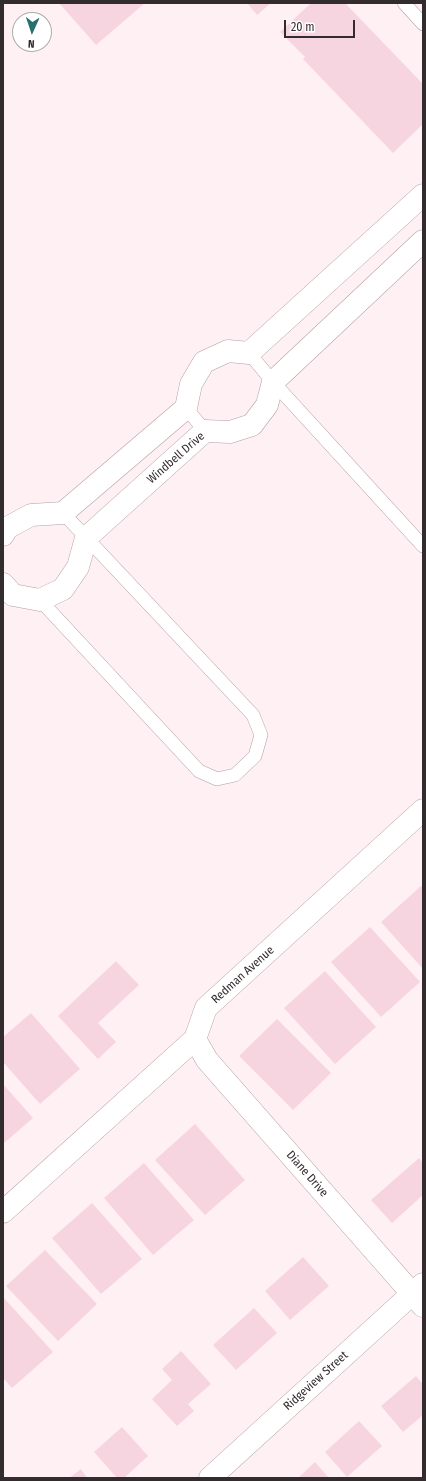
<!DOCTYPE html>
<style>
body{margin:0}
#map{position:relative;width:426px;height:1481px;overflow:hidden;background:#fff0f4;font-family:"Fira Sans Condensed",sans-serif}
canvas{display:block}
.frame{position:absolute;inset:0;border:4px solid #332c2e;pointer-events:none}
.north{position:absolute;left:12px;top:12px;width:40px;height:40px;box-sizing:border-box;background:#fff;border:1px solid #adabab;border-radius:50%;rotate:183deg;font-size:11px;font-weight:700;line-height:16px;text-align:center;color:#332c2e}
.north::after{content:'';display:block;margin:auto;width:14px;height:18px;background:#27706b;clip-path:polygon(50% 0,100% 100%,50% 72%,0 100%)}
.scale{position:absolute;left:284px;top:20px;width:71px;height:18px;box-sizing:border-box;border:2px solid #332c2e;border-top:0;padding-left:5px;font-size:12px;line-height:14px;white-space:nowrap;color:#332c2e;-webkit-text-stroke:3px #fff;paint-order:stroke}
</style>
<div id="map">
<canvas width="426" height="1481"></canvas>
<div class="frame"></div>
<div class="north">N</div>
<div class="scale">20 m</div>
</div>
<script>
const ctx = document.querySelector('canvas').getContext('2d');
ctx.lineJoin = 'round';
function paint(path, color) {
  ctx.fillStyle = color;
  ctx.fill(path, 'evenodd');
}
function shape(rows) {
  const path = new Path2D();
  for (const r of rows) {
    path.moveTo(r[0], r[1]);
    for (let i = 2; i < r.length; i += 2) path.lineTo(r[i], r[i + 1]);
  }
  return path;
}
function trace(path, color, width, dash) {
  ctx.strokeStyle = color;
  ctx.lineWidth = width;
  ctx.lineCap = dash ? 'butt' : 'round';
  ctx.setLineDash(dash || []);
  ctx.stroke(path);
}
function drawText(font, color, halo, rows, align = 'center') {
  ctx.font = font + ' "Fira Sans Condensed",sans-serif';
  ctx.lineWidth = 3;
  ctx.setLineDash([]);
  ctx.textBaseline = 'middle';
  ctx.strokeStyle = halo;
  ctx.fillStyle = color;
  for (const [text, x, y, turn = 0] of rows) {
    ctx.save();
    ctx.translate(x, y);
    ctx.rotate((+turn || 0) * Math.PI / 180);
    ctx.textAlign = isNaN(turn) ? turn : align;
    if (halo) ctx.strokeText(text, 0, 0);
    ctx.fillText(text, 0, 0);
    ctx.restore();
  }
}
const building = shape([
 [59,3,145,3,96,45],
 [247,3,271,3,257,15],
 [311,3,345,3,423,84,423,124,393,153,303,59,305,57,280,32],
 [421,886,423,888,423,969,381,922],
 [370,927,420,982,381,1017,331,962],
 [116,961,139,985,98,1023,116,1042,98,1059,58,1016],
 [325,971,376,1027,335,1064,284,1008],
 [31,1013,80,1069,40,1104,3,1062,3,1037],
 [277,1019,331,1073,293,1110,239,1056],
 [3,1084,33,1118,3,1144],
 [195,1124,245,1180,205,1215,155,1160],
 [419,1158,423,1163,423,1195,392,1223,371,1200],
 [144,1163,194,1220,153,1255,104,1198],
 [92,1203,142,1259,101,1294,52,1238],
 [45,1250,97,1304,58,1341,6,1286],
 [303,1257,329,1286,290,1320,265,1291],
 [3,1297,53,1352,12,1388,3,1378],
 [254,1308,277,1333,236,1370,213,1345],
 [181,1351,211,1384,188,1404,194,1411,177,1426,152,1399,172,1380,162,1369],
 [416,1376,423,1384,423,1415,403,1432,381,1406],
 [359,1421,382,1446,347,1477,325,1452],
 [122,1427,148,1456,124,1478,117,1478,94,1452],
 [315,1462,329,1478,298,1478],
 [81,1469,87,1478,69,1478]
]);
const service = shape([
 [404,3,423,24],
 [249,353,273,382,423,546],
 [186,408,205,431],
 [40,600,199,771,217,779,235,775,255,756,261,735,253,715,63,513]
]);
const minor = shape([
 [3,535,7,528,31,515,63,513,186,408,191,384,204,362,228,351,249,353,423,195],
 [3,584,13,595,40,600,63,589,78,567,86,538,205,431,230,432,252,425,267,405,273,382,423,241],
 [195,1039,207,1060,423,1306],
 [3,1212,195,1039,206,1008,423,810]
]);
const tertiary = shape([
 [210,1478,423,1284]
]);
const streetNames = [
 ["Windbell Drive",176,458,-41],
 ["Redman Avenue",243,975,-42],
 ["Diane Drive",307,1174,49],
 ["Ridgeview Street",316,1381,-42]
];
paint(building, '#f7d5e0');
trace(service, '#b1a0a5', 14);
trace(minor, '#b1a0a5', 23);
trace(tertiary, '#b1a0a5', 23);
trace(service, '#fff', 13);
trace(minor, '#fff', 22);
trace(tertiary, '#fff', 22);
drawText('12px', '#332c2e', '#fff', streetNames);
</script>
